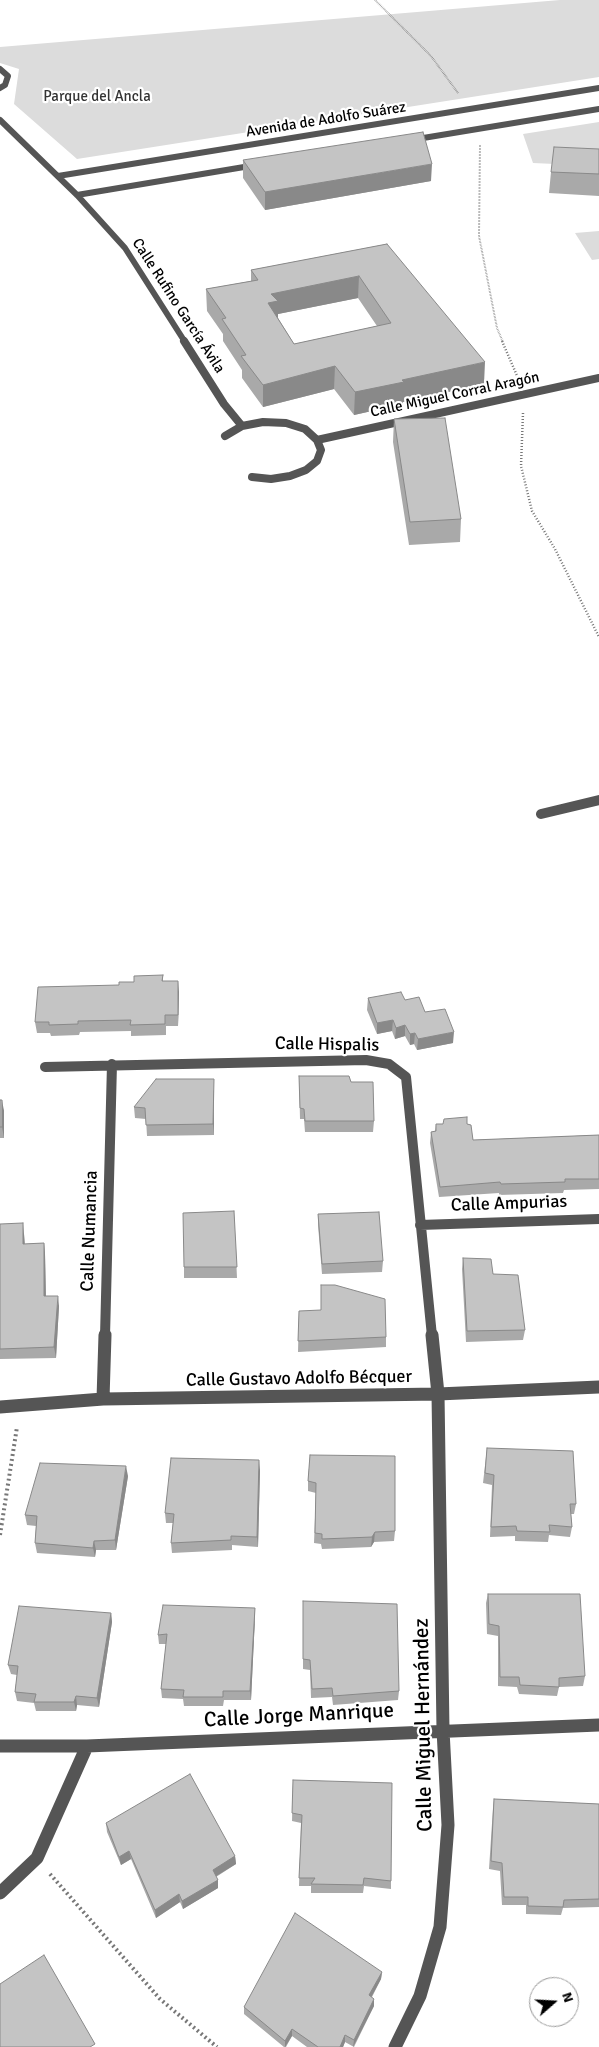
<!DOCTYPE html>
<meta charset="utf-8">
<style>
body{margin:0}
#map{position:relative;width:599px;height:2047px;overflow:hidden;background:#fff;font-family:Signika,sans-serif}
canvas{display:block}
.north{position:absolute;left:529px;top:1977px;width:50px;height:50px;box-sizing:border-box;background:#fff;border:1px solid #999;border-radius:50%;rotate:71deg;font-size:14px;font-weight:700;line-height:20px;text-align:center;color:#000}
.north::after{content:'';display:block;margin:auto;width:18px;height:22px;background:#000;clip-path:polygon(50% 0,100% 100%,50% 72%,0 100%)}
</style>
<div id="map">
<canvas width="599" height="2047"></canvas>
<div class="north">N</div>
</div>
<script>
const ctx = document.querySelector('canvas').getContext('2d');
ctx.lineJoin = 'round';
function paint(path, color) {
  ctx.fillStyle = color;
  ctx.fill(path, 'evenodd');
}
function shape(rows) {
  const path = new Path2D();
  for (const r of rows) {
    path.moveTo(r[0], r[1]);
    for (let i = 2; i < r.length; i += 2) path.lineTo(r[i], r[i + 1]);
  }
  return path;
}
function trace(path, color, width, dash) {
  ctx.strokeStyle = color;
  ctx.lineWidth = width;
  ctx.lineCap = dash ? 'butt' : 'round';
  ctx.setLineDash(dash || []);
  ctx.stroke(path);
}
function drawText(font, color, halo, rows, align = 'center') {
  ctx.font = font + ' Signika,sans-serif';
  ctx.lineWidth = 4.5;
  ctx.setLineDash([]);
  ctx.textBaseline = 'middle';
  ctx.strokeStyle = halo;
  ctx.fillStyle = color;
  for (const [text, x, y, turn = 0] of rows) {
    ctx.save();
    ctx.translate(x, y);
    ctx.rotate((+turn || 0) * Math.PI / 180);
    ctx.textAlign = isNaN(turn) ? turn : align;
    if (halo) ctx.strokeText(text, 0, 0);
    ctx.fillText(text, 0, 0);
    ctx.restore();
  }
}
const green = shape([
 [560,0,599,0,599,77,77,159,14,104,19,69,0,63,0,47],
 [599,122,599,166,533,163,523,134],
 [599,231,599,259,592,260,575,233]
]);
const pathFar2 = shape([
 [375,0,431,56,458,93],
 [480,145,479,236,497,328,503,342]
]);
const pathFar1 = shape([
 [502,341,518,378],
 [523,413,521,466,532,511,555,549,599,637]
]);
const path = shape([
 [0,1535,17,1427],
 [50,1874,160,1999,217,2047]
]);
const minorFar3 = shape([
 [0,69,8,76,5,85,0,88],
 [0,120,77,195,125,248,185,342],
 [411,140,599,109],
 [58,176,599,88],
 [77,195,256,165]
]);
const minorFar2 = shape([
 [184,341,224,404,242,426],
 [225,436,242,426,263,422,286,423,305,429,317,440,321,450,317,461,306,470,290,476,271,479,252,477],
 [317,440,599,378]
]);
const minorFar1 = shape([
 [541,814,599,800],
 [45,1067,366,1060,389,1064,406,1077,432,1336],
 [420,1225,599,1219],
 [105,1336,112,1064]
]);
const minor = shape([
 [103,1399,105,1335],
 [0,1407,103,1399,438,1394,599,1387],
 [0,1746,87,1746,599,1725],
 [0,1893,37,1858,87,1746],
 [395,2047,420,1996,440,1927,448,1825,443,1730,438,1394,432,1335]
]);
const wall = shape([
 [599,149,599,196,549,193,551,172],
 [243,160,431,181,265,210,243,178],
 [387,244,484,384,403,402,403,404,354,415,334,389,263,407,242,378,242,370,223,341,223,334,207,311,206,289,251,281,251,270],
 [358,298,377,326,294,344,278,318,278,314],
 [394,419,461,519,460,542,409,545,393,442],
 [163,975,163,981,179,992,178,1026,166,1026,166,1035,131,1036,131,1031,80,1032,79,1035,51,1036,50,1033,37,1033,35,1022,134,982],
 [368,998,405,1000,425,1012,453,1043,417,1050,414,1044,410,1045,405,1036,395,1039,392,1031,377,1034,367,1010],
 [299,1076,351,1082,374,1121,373,1132,305,1132,304,1119,300,1119],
 [214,1090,214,1135,147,1136,146,1119,135,1118,134,1107],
 [0,1100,4,1111,4,1138,0,1138],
 [436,1124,467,1124,473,1140,599,1135,599,1189,564,1190,563,1193,499,1195,499,1193,439,1197,430,1143,431,1132,435,1131],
 [234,1211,237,1278,184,1278,184,1267],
 [318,1214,383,1261,382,1272,322,1274,318,1225],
 [0,1224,24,1234,25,1244,44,1243,45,1254,46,1296,59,1306,56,1358,0,1359],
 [463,1258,493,1274,525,1330,523,1340,466,1342,462,1269],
 [299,1311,386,1337,386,1347,298,1352],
 [487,1448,576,1504,574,1514,571,1514,572,1527,570,1537,549,1535,548,1542,515,1541,515,1536,490,1537,492,1485,483,1483],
 [310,1455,395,1531,394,1541,374,1542,371,1547,322,1549,321,1544,314,1543,316,1493,308,1491,308,1481],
 [260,1470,258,1547,232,1545,232,1550,172,1553,171,1543,173,1523,166,1523,165,1513],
 [128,1476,116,1550,96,1550,95,1557,37,1553,35,1543,36,1526,27,1525,25,1515],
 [488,1594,585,1676,583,1686,559,1687,557,1696,519,1694,517,1687,498,1686,498,1636,487,1634,486,1603],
 [303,1601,399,1691,398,1700,333,1705,332,1697,311,1698,310,1670,303,1669],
 [255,1608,255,1617,251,1700,224,1700,223,1706,184,1706,183,1699,162,1698,161,1689,166,1644,159,1644,158,1635],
 [111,1613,112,1622,99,1707,77,1705,76,1711,36,1711,34,1703,17,1701,15,1692,17,1675,11,1674,8,1665],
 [293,1780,391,1881,391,1889,364,1886,363,1893,311,1893,311,1886,299,1886,301,1823,292,1821],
 [494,1799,599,1804,599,1907,563,1908,561,1915,526,1914,526,1905,502,1905,500,1871,489,1869,493,1808],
 [106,1823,235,1856,236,1864,216,1877,218,1880,218,1888,183,1909,180,1902,156,1918,131,1859,121,1865,107,1832],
 [382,1972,381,1979,372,1997,374,2006,354,2047,345,2042,343,2047,307,2047,292,2036,286,2047,284,2047,244,2014,244,2007]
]);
const shadedWall = shape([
 [432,164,431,181,265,210,265,192],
 [359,276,358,298,278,314,278,323,268,303,271,294],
 [485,362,484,384,403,402,403,404,354,415,355,392,402,380],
 [335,366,334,389,263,407,263,385],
 [178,981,179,992,178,1026],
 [393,1020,392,1031,377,1034,377,1023],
 [405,1025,405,1036,395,1039,396,1028],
 [454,1032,453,1043,417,1050,418,1039],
 [415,1033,414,1044,410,1045,410,1034],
 [214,1079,214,1135,213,1124],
 [2,1100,4,1111,4,1138,2,1127],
 [23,1223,24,1234,25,1254,23,1244],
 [44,1243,45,1254,46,1306,44,1296],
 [58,1296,59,1306,56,1358,54,1347],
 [259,1460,260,1470,258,1547,257,1537],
 [126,1466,128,1476,116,1550,115,1540],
 [375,1532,374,1542,371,1547,372,1537],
 [94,1541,96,1550,95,1557,93,1548],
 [255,1608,255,1617,251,1700,250,1691],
 [111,1613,112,1622,99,1707,97,1698],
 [76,1696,77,1705,76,1711,74,1702],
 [129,1851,131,1859,121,1865,119,1857],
 [235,1856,236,1864,213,1878,213,1870],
 [218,1880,218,1888,183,1909,182,1901],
 [179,1894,180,1902,156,1918,155,1910],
 [382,1972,381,1979,368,2003,369,1995],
 [374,1999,374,2006,353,2047,354,2040],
 [292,2029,292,2036,285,2047,285,2041],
 [345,2035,345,2042,343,2047,340,2047]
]);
const building = shape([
 [423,132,432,164,265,192,243,160,423,132],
 [554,147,599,149,599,174,551,172,554,147],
 [387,244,485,362,402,380,404,382,355,392,335,366,263,385,241,356,246,355,222,319,226,318,206,289,258,280,251,270,387,244],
 [359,276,391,323,294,344,268,303,278,301,271,294,359,276],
 [445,418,461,519,410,522,394,419,445,418],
 [163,975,162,981,178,981,178,1015,165,1015,165,1024,130,1025,131,1020,78,1021,78,1024,49,1025,49,1022,35,1022,38,987,119,985,119,982,134,982,134,976,163,975],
 [401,992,405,1000,419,997,425,1012,445,1009,454,1032,418,1039,415,1033,410,1034,405,1025,396,1028,393,1020,377,1023,368,998,401,992],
 [299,1076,349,1076,351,1082,373,1082,374,1121,305,1121,304,1109,300,1108,299,1076],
 [156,1079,214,1079,213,1124,146,1125,145,1108,134,1107,156,1079],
 [0,1100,2,1100,2,1127,0,1127,0,1100],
 [467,1117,467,1124,471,1125,473,1140,599,1135,599,1179,565,1179,565,1182,501,1184,500,1182,440,1187,431,1132,436,1131,436,1124,443,1124,444,1119,467,1117],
 [234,1211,237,1267,184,1267,183,1213,234,1211],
 [379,1212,383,1261,322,1264,318,1214,379,1212],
 [23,1223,23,1244,44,1243,44,1296,58,1296,54,1347,0,1349,0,1224,23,1223],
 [463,1258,491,1259,493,1274,518,1275,525,1330,467,1331,463,1258],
 [321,1285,335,1285,385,1299,386,1337,298,1341,299,1311,321,1310,321,1285],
 [487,1448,573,1451,576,1504,570,1504,572,1527,549,1525,550,1532,517,1531,516,1526,491,1527,494,1475,485,1473,487,1448],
 [310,1455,395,1456,395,1531,375,1532,372,1537,322,1539,322,1534,315,1533,316,1483,308,1481,310,1455],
 [171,1458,259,1460,257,1537,231,1536,231,1540,171,1543,174,1514,165,1513,171,1458],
 [40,1463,126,1466,115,1540,94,1541,93,1548,35,1543,37,1516,25,1515,40,1463],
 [488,1594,580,1594,585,1676,559,1678,559,1687,520,1685,519,1677,500,1677,499,1626,489,1624,488,1594],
 [303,1601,397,1604,399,1691,333,1696,332,1688,312,1689,310,1660,303,1659,303,1601],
 [163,1605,255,1608,250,1691,223,1691,223,1697,183,1697,184,1690,161,1689,167,1634,158,1635,163,1605],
 [19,1606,111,1613,97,1698,76,1696,74,1702,34,1702,36,1694,15,1692,18,1666,8,1665,19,1606],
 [190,1774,235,1856,213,1870,218,1880,182,1901,179,1894,155,1910,129,1851,119,1857,106,1823,190,1774],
 [293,1780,392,1783,391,1881,364,1878,363,1885,311,1884,315,1878,299,1878,302,1815,292,1813,293,1780],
 [494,1799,599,1804,599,1899,564,1900,563,1907,528,1906,528,1897,504,1897,502,1863,491,1861,494,1799],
 [295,1913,382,1972,369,1995,374,1999,354,2040,345,2035,340,2047,318,2047,292,2029,285,2041,244,2007,295,1913],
 [44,1955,95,2044,90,2047,0,2047,0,1984,44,1955]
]);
const farParknames = [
 ["Parque del Ancla",97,97]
];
const farStreetnames = [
 ["Avenida de Adolfo Suárez",326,120,-9],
 ["Calle Rufino García Ávila",178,306,57],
 ["Calle Miguel Corral Aragón",455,395,-12]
];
const streetNames = [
 ["Calle Hispalis",327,1045,1],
 ["Calle Ampurias",509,1204,-2],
 ["Calle Numancia",90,1231,-88],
 ["Calle Gustavo Adolfo Bécquer",299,1379,-1]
];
const nearStreetnames = [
 ["Calle Jorge Manrique",299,1716,-3],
 ["Calle Miguel Hernández",424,1725,-91]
];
paint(green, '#dcdcdc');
trace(pathFar2, '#777', 2, [0.5, 1]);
trace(pathFar1, '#777', 2.5, [1, 2]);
trace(path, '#777', 4, [2, 3]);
trace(minorFar3, '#555', 6);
trace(minorFar2, '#555', 8);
trace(minorFar1, '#555', 10);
trace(minor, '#555', 13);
paint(wall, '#a9a9a9');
paint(shadedWall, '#898989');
paint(building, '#c4c4c4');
trace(building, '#898989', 1);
drawText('15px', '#333', '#fff', farParknames);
drawText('15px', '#000', '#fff', farStreetnames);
drawText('18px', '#000', '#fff', streetNames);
drawText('21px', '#000', '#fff', nearStreetnames);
</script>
